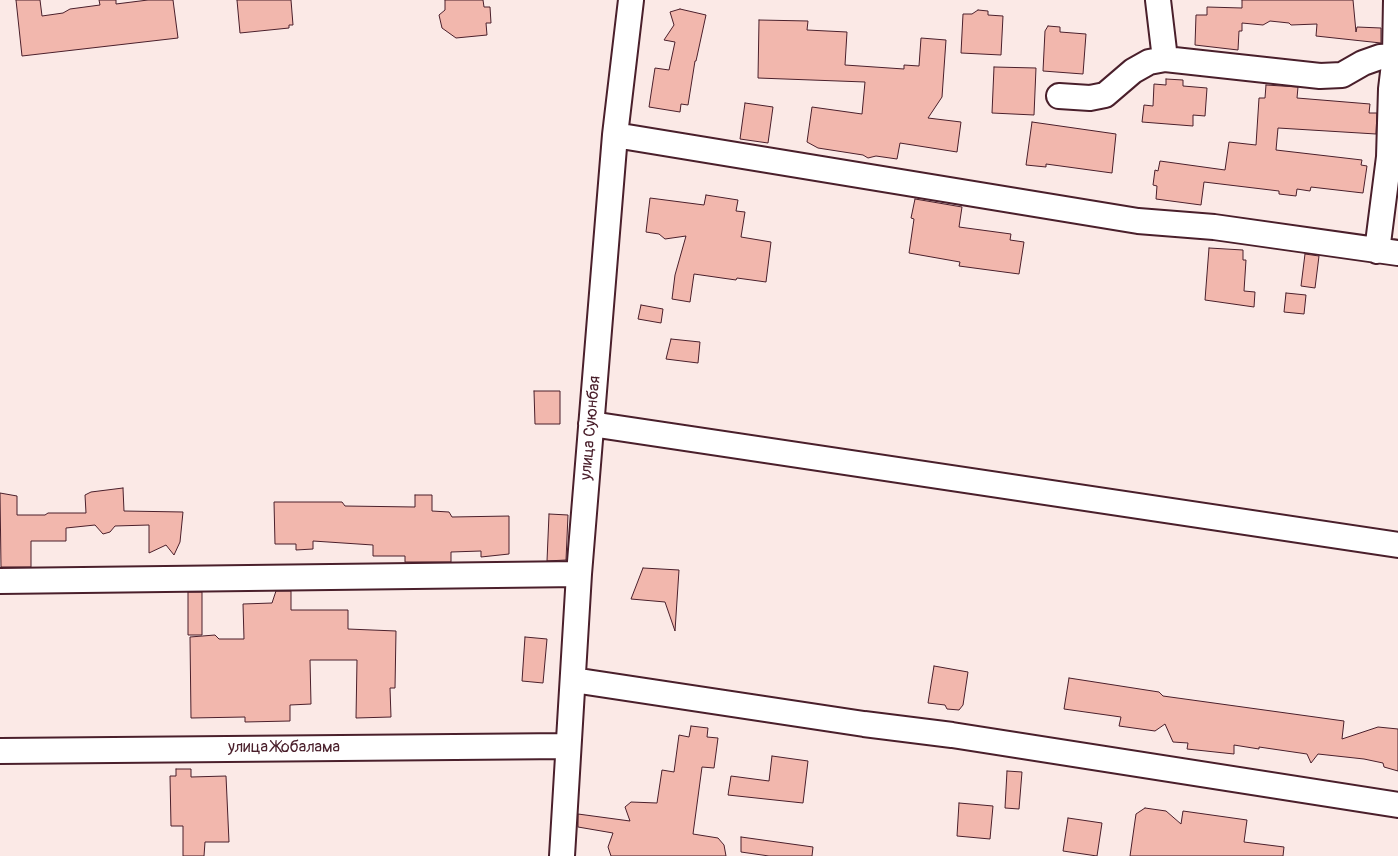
<!DOCTYPE html>
<meta charset="utf-8">
<style>
body{margin:0}
canvas{display:block;background:#fbe9e6}
</style>
<canvas width="1398" height="856"></canvas>
<script>
const ctx = document.querySelector('canvas').getContext('2d');
ctx.lineJoin = 'round';
function paint(path, color) {
  ctx.fillStyle = color;
  ctx.fill(path, 'evenodd');
}
function shape(rows) {
  const path = new Path2D();
  for (const r of rows) {
    path.moveTo(r[0], r[1]);
    for (let i = 2; i < r.length; i += 2) path.lineTo(r[i], r[i + 1]);
  }
  return path;
}
function trace(path, color, width, dash) {
  ctx.strokeStyle = color;
  ctx.lineWidth = width;
  ctx.lineCap = dash ? 'butt' : 'round';
  ctx.setLineDash(dash || []);
  ctx.stroke(path);
}
function drawText(font, color, halo, rows, align = 'center') {
  ctx.font = font + ' Pangolin,sans-serif';
  ctx.lineWidth = 4;
  ctx.setLineDash([]);
  ctx.textBaseline = 'middle';
  ctx.strokeStyle = halo;
  ctx.fillStyle = color;
  for (const [text, x, y, turn = 0] of rows) {
    ctx.save();
    ctx.translate(x, y);
    ctx.rotate((+turn || 0) * Math.PI / 180);
    ctx.textAlign = isNaN(turn) ? turn : align;
    if (halo) ctx.strokeText(text, 0, 0);
    ctx.fillText(text, 0, 0);
    ctx.restore();
  }
}
const building = shape([
 [16,0,40,0,42,16,63,13,70,9,100,5,99,0,116,0,116,4,148,0,173,0,178,38,22,56,16,0],
 [237,0,291,0,293,25,289,25,289,28,240,33,237,0],
 [445,0,483,0,484,7,490,7,491,23,486,23,487,35,456,38,442,28,439,15,445,10,445,0],
 [1242,0,1353,0,1356,32,1357,27,1381,28,1381,43,1316,36,1317,24,1291,25,1289,23,1270,21,1263,25,1242,23,1242,31,1239,31,1238,50,1195,45,1196,15,1207,15,1207,7,1242,8,1242,0],
 [680,9,706,15,696,61,695,61,688,105,681,104,680,112,649,107,655,68,669,70,675,42,664,40,674,25,670,12,680,9],
 [978,10,988,11,988,15,1003,16,1001,55,961,53,963,14,972,14,978,10],
 [759,20,808,21,807,30,847,32,845,65,904,69,904,65,919,66,921,38,946,40,942,97,928,118,961,122,957,152,900,143,897,159,876,156,868,158,863,155,818,148,807,142,812,107,862,114,865,82,758,78,759,20],
 [1048,26,1060,27,1060,32,1086,34,1083,74,1043,71,1045,31,1048,26],
 [994,67,1036,68,1034,115,992,113,994,67],
 [1166,79,1183,80,1183,86,1207,88,1205,116,1193,115,1193,126,1142,122,1144,105,1153,106,1154,84,1166,85,1166,79],
 [1266,85,1298,87,1297,98,1370,104,1369,113,1377,113,1376,134,1278,128,1276,150,1362,160,1361,165,1367,166,1363,193,1311,187,1310,191,1297,189,1296,196,1279,194,1279,191,1204,182,1201,205,1156,199,1157,186,1153,185,1155,170,1158,171,1160,161,1225,170,1229,142,1256,145,1259,98,1265,98,1266,85],
 [745,103,773,107,768,143,740,139,745,103],
 [1032,122,1116,134,1112,173,1046,164,1046,167,1026,165,1032,122],
 [706,195,738,200,736,211,745,212,741,237,771,242,766,282,737,278,736,280,694,274,690,302,672,299,675,275,686,236,665,239,659,234,646,232,650,198,704,205,706,195],
 [915,199,962,207,959,227,1011,234,1010,240,1024,242,1019,274,959,266,960,262,909,253,914,219,911,218,915,199],
 [1209,248,1243,250,1243,260,1246,260,1244,291,1255,292,1254,307,1205,300,1209,248],
 [1305,254,1319,256,1315,288,1301,286,1305,254],
 [1286,293,1306,295,1304,314,1284,312,1286,293],
 [641,305,663,309,661,323,638,319,641,305],
 [671,339,700,342,698,363,666,359,671,339],
 [534,391,560,391,560,424,535,424,534,391],
 [123,488,124,511,183,512,180,542,174,555,166,545,149,553,149,525,115,526,110,532,103,534,95,525,66,528,66,541,31,541,31,567,1,567,0,493,17,496,17,515,45,515,48,513,86,513,85,495,91,492,123,488],
 [415,495,432,495,432,511,449,512,452,517,509,516,509,554,481,557,481,551,451,552,451,562,405,562,405,556,373,556,373,545,313,541,313,549,296,550,296,544,275,544,274,502,342,502,345,506,415,507,415,495],
 [549,514,568,515,566,560,547,561,549,514],
 [643,568,679,570,675,631,665,602,631,599,643,568],
 [276,591,291,591,291,610,348,610,348,629,396,631,395,688,390,688,391,717,356,718,357,660,310,660,311,704,290,705,290,721,245,722,245,717,191,718,190,637,215,635,219,639,244,639,243,604,272,603,276,591],
 [188,592,202,592,202,635,188,635,188,592],
 [525,637,547,639,543,683,522,681,525,637],
 [934,666,968,672,963,705,959,710,947,709,945,705,928,703,934,666],
 [1069,678,1159,692,1163,696,1344,721,1342,739,1378,727,1398,729,1398,771,1384,767,1383,763,1364,759,1318,754,1311,763,1307,754,1259,747,1259,749,1234,745,1234,754,1187,749,1188,743,1173,742,1165,724,1155,731,1119,726,1121,717,1064,709,1069,678],
 [691,726,708,728,707,737,718,738,714,768,702,767,693,834,718,838,724,845,726,856,611,856,608,847,613,833,578,827,578,814,630,821,625,807,631,802,657,803,662,770,674,772,679,735,689,737,691,726],
 [772,756,808,761,803,803,728,795,731,776,769,781,772,756],
 [176,769,191,769,191,777,226,776,229,842,205,842,204,856,183,856,183,826,171,826,170,776,176,776,176,769],
 [1007,771,1022,772,1019,809,1005,808,1007,771],
 [959,803,993,806,990,839,957,836,959,803],
 [1145,808,1166,811,1181,824,1183,811,1247,820,1244,842,1284,847,1283,856,1130,856,1136,814,1145,808],
 [1068,818,1102,823,1097,856,1063,851,1068,818],
 [741,837,813,847,812,856,769,856,741,852,741,837]
]);
const minor = shape([
 [1158,0,1165,59,1320,76,1342,75,1363,63,1380,57,1395,56,1396,0],
 [1059,96,1090,98,1105,95,1133,71,1149,62,1165,59],
 [615,135,1138,221,1214,227,1398,253],
 [1377,251,1389,157,1391,89,1395,56],
 [591,424,1398,545],
 [0,581,579,574],
 [573,680,864,724,952,735,1398,805],
 [0,751,568,746],
 [562,856,579,574,615,135,631,0]
]);
const streetNames = [
 ["улица Суюнбая",591,428,-85],
 ["улица Жобалама",284,748]
];
paint(building, '#f2b7ad');
trace(building, '#4a1f2b', 1);
trace(minor, '#4a1f2b', 28);
trace(minor, '#fff', 24);
drawText('16px', '#4a1f2b', '#fff', streetNames);
</script>
